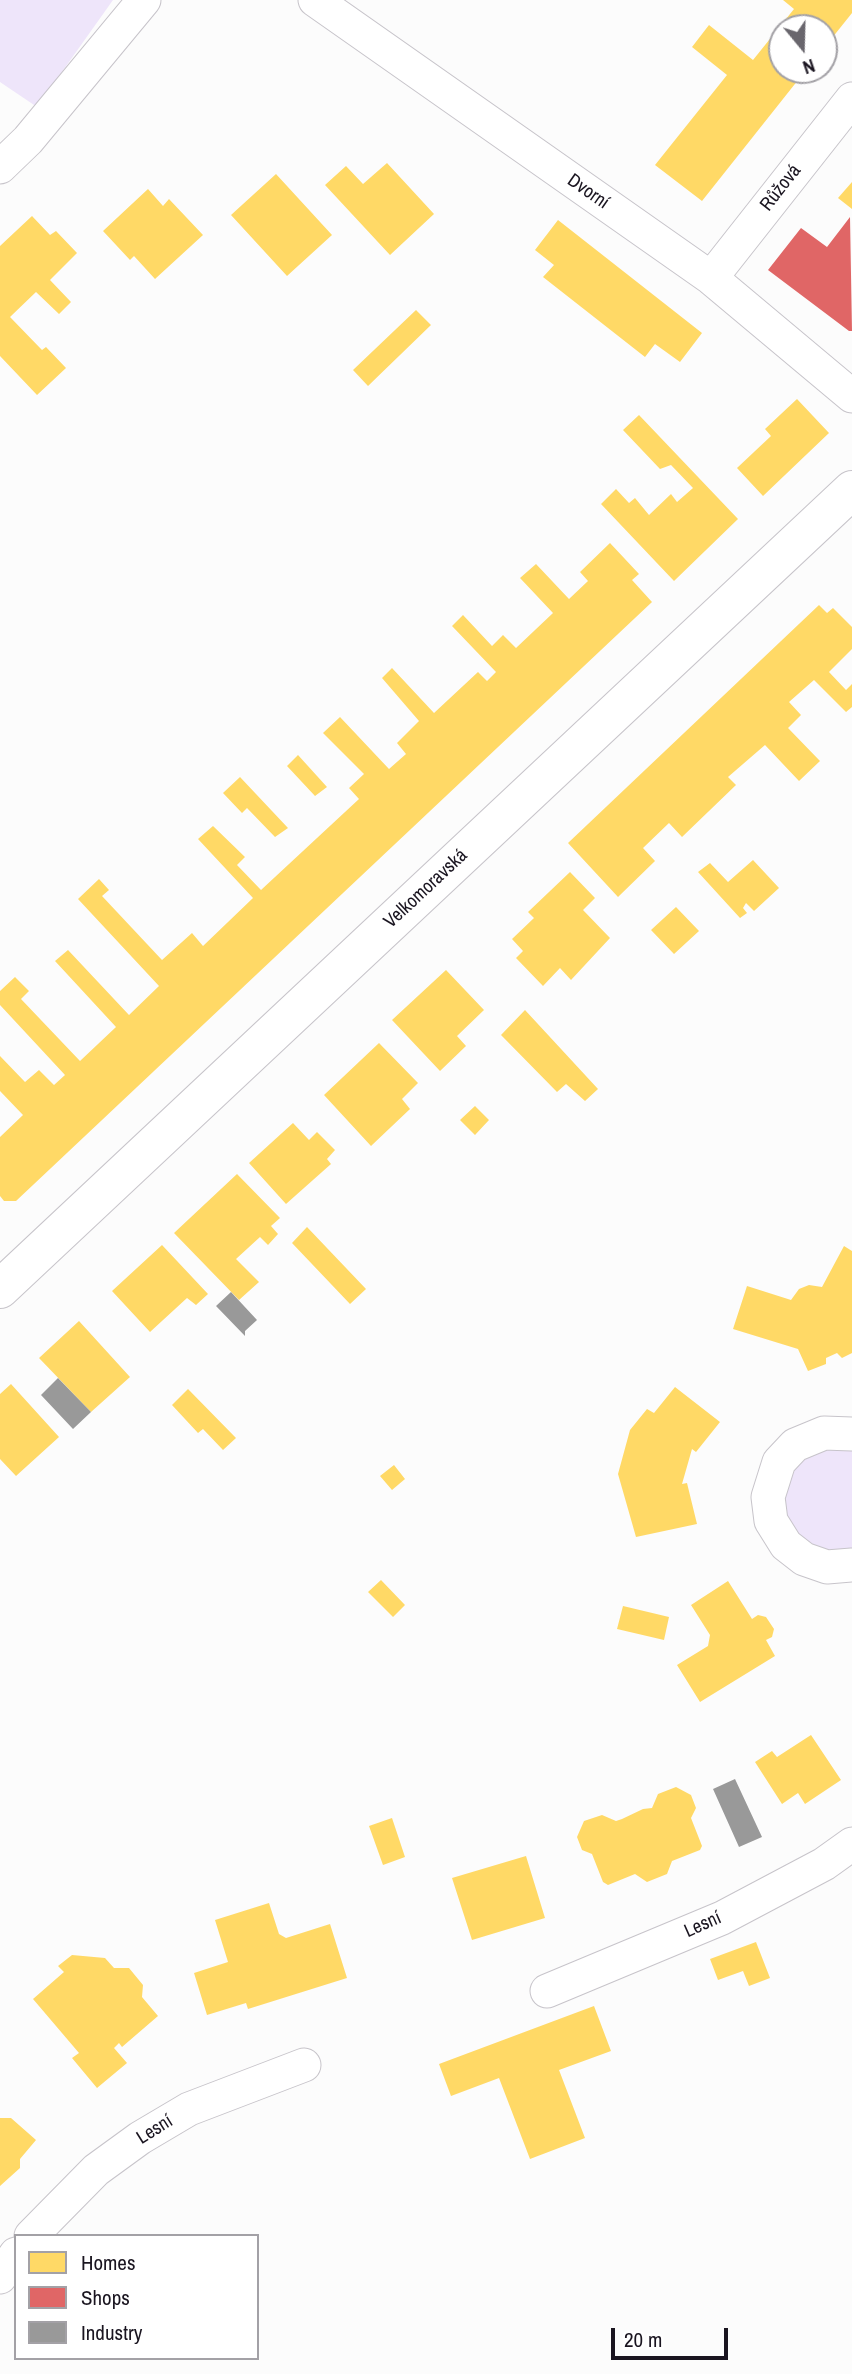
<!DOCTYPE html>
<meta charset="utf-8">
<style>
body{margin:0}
#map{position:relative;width:852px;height:2374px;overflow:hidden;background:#fcfcfc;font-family:"Archivo Narrow",sans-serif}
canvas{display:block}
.legend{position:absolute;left:14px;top:2234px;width:245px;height:126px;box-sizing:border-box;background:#fff;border:2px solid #a3a1a6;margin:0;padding:9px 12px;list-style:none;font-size:21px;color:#1a1520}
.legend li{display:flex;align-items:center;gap:14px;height:35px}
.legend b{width:35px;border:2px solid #a3a1a6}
.north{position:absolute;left:768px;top:14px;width:70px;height:70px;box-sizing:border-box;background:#fff;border:2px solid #a3a1a6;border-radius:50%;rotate:161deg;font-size:19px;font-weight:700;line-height:28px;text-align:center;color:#1a1520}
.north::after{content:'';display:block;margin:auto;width:24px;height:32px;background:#69666d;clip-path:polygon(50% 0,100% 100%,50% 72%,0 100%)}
.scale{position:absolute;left:611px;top:2328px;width:117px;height:32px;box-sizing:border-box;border:4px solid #1a1520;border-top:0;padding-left:9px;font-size:21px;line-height:24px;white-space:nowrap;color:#1a1520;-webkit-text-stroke:5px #fff;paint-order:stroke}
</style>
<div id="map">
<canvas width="852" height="2374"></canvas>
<ul class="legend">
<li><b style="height:19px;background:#ffd966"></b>Homes</li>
<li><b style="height:19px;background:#e06666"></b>Shops</li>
<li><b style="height:19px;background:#999"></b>Industry</li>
</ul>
<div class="north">N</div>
<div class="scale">20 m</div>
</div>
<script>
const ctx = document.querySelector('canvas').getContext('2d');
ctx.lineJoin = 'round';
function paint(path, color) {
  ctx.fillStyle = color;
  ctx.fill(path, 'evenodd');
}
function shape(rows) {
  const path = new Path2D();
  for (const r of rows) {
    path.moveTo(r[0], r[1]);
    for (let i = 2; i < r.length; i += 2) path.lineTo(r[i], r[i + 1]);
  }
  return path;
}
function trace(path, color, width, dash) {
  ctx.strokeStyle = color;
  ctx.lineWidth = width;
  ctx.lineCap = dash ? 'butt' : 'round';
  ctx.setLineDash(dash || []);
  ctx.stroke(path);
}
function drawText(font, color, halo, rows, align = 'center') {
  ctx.font = font + ' "Archivo Narrow",sans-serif';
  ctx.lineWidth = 7;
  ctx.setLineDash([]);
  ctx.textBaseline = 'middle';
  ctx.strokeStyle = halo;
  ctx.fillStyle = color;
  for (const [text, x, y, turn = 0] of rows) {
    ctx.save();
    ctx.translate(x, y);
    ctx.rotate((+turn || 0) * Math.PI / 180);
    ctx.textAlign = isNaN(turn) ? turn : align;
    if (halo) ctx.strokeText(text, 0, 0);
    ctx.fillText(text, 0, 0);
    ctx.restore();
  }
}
const green = shape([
 [0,0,113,0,37,107,0,82],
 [852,1446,852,1555,808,1551,783,1518,784,1481,804,1455,820,1447]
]);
const homes = shape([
 [783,0,852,0,852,13,824,48,824,28,782,28,782,70,806,70,702,201,655,165,727,75,692,47,709,25,753,60,794,9],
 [387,163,434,214,390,255,325,185,346,166,363,184],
 [276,174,332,235,287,276,231,215],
 [852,182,852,209,838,198],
 [148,189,163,206,169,199,203,235,155,279,134,256,130,260,103,231],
 [32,216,50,235,56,231,77,253,50,280,71,302,59,314,36,292,10,317,42,350,46,347,66,368,37,395,0,356,0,246],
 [558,220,702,333,680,362,655,344,645,357,543,277,554,265,535,250],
 [416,310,431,325,368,386,353,370],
 [797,399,829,433,763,496,737,468,771,436,765,429],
 [639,415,738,519,674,581,601,504,616,489,629,503,635,498,649,515,671,494,677,502,693,488,671,465,660,469,623,430],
 [610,543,639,574,632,580,652,602,16,1201,4,1201,0,1196,0,1137,23,1115,0,1091,0,1056,25,1082,39,1070,54,1085,65,1075,0,1005,0,991,15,977,29,991,21,999,80,1061,116,1027,55,961,68,950,129,1015,159,986,78,899,99,879,109,890,102,896,162,960,192,933,203,946,253,898,198,839,213,826,245,857,237,865,261,890,359,799,349,788,364,774,323,733,340,717,389,769,406,754,397,743,419,721,382,678,392,668,434,713,478,672,487,681,496,672,452,626,463,615,492,646,503,635,516,648,553,613,520,578,536,564,569,599,588,581,580,572],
 [819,605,827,613,833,608,852,627,852,649,829,672,846,690,852,684,852,707,846,712,814,680,789,702,801,715,788,728,820,761,799,781,765,745,728,777,736,785,682,837,669,823,643,848,655,861,618,897,568,843],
 [298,755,327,787,315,796,287,766],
 [240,777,288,828,275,837,247,808,242,813,223,793],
 [753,860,779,888,754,911,746,903,743,908,747,913,740,918,698,872,710,863,728,882],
 [570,872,595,898,583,910,610,938,571,980,560,968,543,986,516,958,523,951,512,939,534,918,528,912],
 [676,907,699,931,674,954,651,930],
 [446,970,484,1010,457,1036,466,1046,440,1071,392,1020],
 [525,1010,598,1089,585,1101,566,1084,557,1092,501,1035],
 [379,1043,418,1083,402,1099,410,1109,371,1146,324,1095],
 [475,1106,489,1120,475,1135,460,1120],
 [293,1123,309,1140,317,1132,335,1150,327,1159,331,1164,286,1204,249,1163],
 [237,1174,280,1218,271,1226,278,1234,268,1245,260,1237,236,1259,259,1282,239,1300,174,1233],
 [307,1227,366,1289,350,1304,292,1243],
 [162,1245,208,1294,196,1305,187,1298,150,1332,112,1291],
 [844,1246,852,1251,852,1353,842,1358,837,1353,826,1358,826,1364,808,1371,798,1349,733,1329,747,1286,791,1300,799,1289,809,1285,822,1287],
 [79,1321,130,1377,91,1412,39,1358],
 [11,1384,59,1437,16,1476,0,1459,0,1394],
 [675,1387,720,1422,696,1452,692,1449,682,1484,687,1483,697,1524,636,1537,618,1474,630,1430,647,1409,654,1413],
 [188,1389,236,1438,223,1450,203,1429,198,1433,172,1405],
 [394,1465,405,1479,392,1490,380,1476],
 [381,1580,405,1605,393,1617,368,1592],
 [728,1581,752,1619,758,1615,766,1617,774,1629,772,1637,766,1640,775,1656,700,1702,677,1665,708,1646,710,1635,691,1605],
 [623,1606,669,1617,664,1640,617,1629],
 [811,1735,841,1780,805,1804,798,1793,782,1804,755,1762,772,1751,777,1757],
 [676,1787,691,1795,696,1808,691,1818,702,1846,700,1850,672,1861,667,1874,647,1882,635,1874,608,1885,603,1882,592,1854,582,1850,577,1837,584,1821,602,1815,616,1821,622,1819,643,1809,652,1808,658,1794],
 [392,1818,405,1857,383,1865,369,1826],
 [526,1856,545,1918,472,1940,452,1878],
 [269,1903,279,1934,286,1938,330,1924,347,1978,248,2009,246,2003,207,2015,194,1973,228,1962,215,1920],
 [756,1942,770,1978,749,1986,743,1971,718,1980,710,1959],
 [72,1955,105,1958,114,1968,129,1968,143,1985,142,1997,158,2016,122,2047,119,2043,114,2048,127,2063,97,2088,72,2058,79,2053,33,1999,64,1972,58,1966],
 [594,2006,611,2051,559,2070,585,2138,530,2159,499,2078,451,2096,439,2064],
 [0,2118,11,2118,36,2140,20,2159,20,2168,0,2186]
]);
const shops = shape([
 [850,217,852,331,849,331,768,270,801,228,827,247]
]);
const industry = shape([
 [231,1292,257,1320,245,1331,245,1336,216,1306],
 [58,1378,91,1412,73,1429,41,1395],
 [735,1779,762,1837,739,1847,713,1789]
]);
const minor = shape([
 [315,0,711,278,852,396],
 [0,167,28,140,144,0],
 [711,278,852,99],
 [852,1434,824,1433,795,1445,779,1462,768,1497,771,1521,786,1545,804,1559,827,1567,852,1565],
 [547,1991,722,1918,824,1864,852,1844],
 [31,2236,96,2170,140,2138,189,2109,304,2065],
 [0,2277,16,2254]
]);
const tertiary = shape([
 [0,1289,852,490]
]);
const streetNames = [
 ["Růžová",781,188,-52],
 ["Dvorní",588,192,35],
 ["Velkomoravská",426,889,-43],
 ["Lesní",703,1925,-24],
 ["Lesní",155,2130,-32]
];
paint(green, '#eee5fa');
paint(homes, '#ffd966');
paint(shops, '#e06666');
paint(industry, '#999');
trace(minor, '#c7c4ca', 35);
trace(tertiary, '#c7c4ca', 40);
trace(minor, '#fff', 33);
trace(tertiary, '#fff', 38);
drawText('19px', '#1a1520', '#fff', streetNames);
</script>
